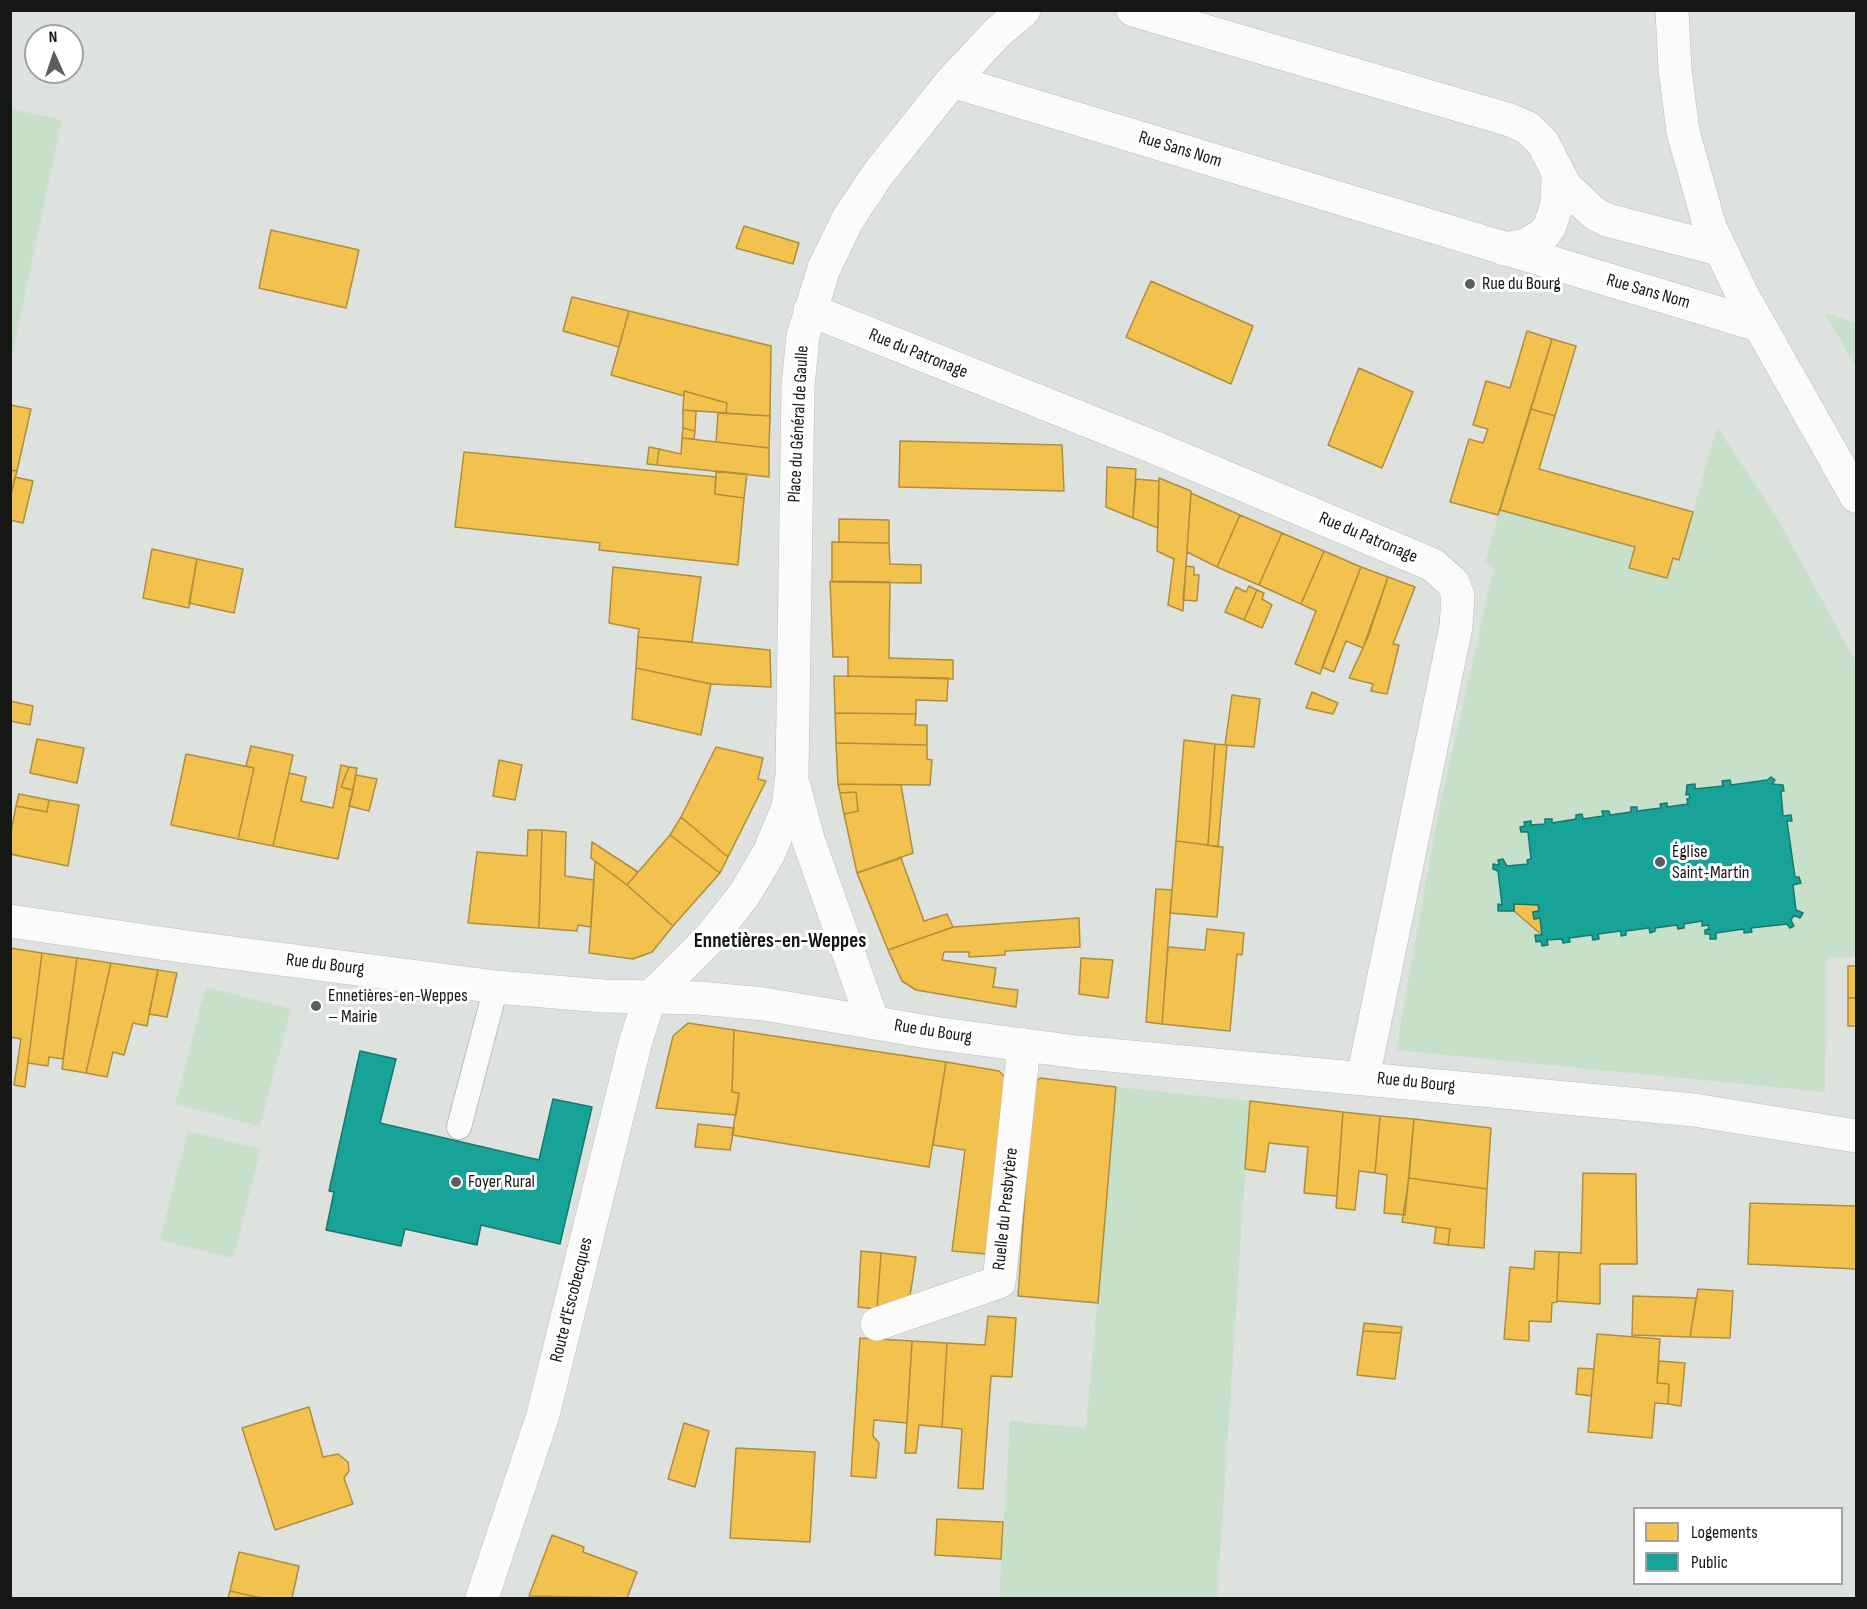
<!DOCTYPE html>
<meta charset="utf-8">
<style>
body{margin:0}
#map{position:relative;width:1867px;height:1609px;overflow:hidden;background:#dee2de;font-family:"Sofia Sans Condensed",sans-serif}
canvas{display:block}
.frame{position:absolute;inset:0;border:12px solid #141714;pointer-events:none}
.legend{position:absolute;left:1633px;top:1507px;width:210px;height:78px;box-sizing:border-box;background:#fff;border:2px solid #a1a2a1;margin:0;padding:8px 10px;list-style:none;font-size:18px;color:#141714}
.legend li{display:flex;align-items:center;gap:12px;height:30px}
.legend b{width:30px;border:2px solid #a1a2a1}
.north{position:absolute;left:24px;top:24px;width:60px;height:60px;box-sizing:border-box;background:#fff;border:2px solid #a1a2a1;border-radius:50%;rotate:357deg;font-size:16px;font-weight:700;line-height:24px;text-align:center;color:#141714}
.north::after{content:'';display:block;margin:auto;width:21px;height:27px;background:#5b5e5b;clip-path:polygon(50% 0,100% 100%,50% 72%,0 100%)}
</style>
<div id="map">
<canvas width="1867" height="1609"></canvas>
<div class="frame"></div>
<ul class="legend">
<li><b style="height:16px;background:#f2c14e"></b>Logements</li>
<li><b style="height:16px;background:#17a398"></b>Public</li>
</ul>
<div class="north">N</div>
</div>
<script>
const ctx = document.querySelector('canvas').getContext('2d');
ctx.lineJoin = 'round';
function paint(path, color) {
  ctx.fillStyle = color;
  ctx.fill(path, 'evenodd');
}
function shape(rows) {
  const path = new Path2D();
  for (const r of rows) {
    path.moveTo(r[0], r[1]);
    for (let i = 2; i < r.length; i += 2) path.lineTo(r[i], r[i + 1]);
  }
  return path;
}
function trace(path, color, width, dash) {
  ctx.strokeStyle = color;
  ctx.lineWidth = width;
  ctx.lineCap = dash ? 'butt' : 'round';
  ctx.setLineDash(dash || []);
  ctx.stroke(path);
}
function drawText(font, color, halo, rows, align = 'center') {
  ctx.font = font + ' "Sofia Sans Condensed",sans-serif';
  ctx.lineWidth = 6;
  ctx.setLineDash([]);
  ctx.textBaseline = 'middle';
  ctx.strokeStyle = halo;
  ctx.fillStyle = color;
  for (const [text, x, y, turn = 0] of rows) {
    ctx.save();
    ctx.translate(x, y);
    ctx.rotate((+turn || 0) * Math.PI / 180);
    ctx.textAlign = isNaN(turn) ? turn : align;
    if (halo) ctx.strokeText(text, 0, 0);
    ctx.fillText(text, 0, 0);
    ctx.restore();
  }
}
const green = shape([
 [11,109,62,120,11,359,10,109],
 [1825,313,1856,323,1856,367],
 [1717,427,1776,516,1856,662,1856,957,1827,957,1825,1092,1396,1050,1438,814,1494,567,1485,562,1500,510,1679,560],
 [1775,780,1772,784,1783,786,1784,790,1781,791,1783,816,1792,815,1792,821,1787,821,1795,877,1799,877,1801,883,1793,885,1796,910,1803,914,1800,918,1794,915,1791,920,1794,926,1787,924,1751,928,1751,932,1745,933,1744,929,1716,933,1716,939,1710,939,1710,934,1705,934,1705,930,1709,929,1708,925,1703,926,1702,921,1684,924,1684,928,1678,929,1677,925,1655,928,1655,931,1650,932,1649,928,1626,931,1626,935,1622,936,1621,931,1598,934,1599,939,1593,940,1592,935,1569,938,1569,942,1563,943,1562,939,1547,940,1548,945,1542,946,1541,941,1536,941,1542,935,1540,918,1514,904,1514,911,1498,911,1498,904,1502,905,1498,871,1493,869,1494,864,1499,865,1499,860,1503,859,1507,866,1528,864,1527,860,1531,859,1528,832,1521,832,1520,827,1525,826,1525,822,1530,821,1531,825,1545,824,1545,819,1551,819,1552,823,1576,819,1576,815,1582,814,1583,819,1603,816,1602,812,1610,815,1631,812,1637,807,1637,811,1661,808,1661,803,1667,803,1667,807,1688,804,1687,799,1690,798,1689,794,1685,795,1687,785,1695,784,1695,789],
 [206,987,291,1009,260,1126,175,1104],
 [1116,1087,1250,1101,1217,1598,999,1598,1010,1421,1086,1428],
 [188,1131,261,1149,233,1258,160,1240]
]);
const homes = shape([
 [744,226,799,243,793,264,736,248,744,226],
 [271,230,359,250,346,308,259,288,271,230],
 [1151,281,1253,326,1231,384,1126,337,1151,281],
 [572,297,629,311,619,347,563,331,572,297],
 [629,311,771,346,770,416,726,413,727,403,684,391,684,396,611,375,629,311],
 [1527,331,1552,339,1498,515,1450,502,1469,439,1483,443,1488,429,1473,425,1486,381,1510,388,1527,331],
 [1552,339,1576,346,1555,416,1531,409,1552,339],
 [1359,368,1413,392,1382,468,1328,445,1359,368],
 [684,391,727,403,726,413,683,410,684,391],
 [10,405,31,409,17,471,10,470,10,405],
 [1531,409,1555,416,1539,469,1693,512,1679,560,1673,558,1667,578,1629,568,1635,547,1500,510,1531,409],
 [683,410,696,411,695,431,683,428,683,410],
 [718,413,770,416,769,448,716,442,718,413],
 [683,428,695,431,694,439,682,438,683,428],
 [682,438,769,448,769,477,657,465,659,449,681,454,682,438],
 [900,441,1062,445,1064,491,899,487,900,441],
 [649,447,659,449,657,465,647,464,649,447],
 [464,452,716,477,715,494,744,498,738,565,599,550,600,543,455,527,464,452],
 [1107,467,1136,469,1133,518,1106,507,1107,467],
 [10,470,17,471,10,498,10,470],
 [716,471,747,474,744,498,715,494,716,471],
 [15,477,33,481,23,523,10,520,10,498,15,477],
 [1159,478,1191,491,1183,611,1168,605,1174,559,1157,551,1159,478],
 [1136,479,1159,481,1158,528,1133,518,1136,479],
 [1191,493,1240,515,1217,567,1187,552,1191,493],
 [1240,515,1282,533,1259,585,1217,567,1240,515],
 [839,519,889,520,889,543,839,542,839,519],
 [1282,533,1324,551,1301,604,1259,585,1282,533],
 [832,542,889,543,890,564,921,565,921,583,832,582,832,542],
 [152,549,197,559,189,608,143,598,152,549],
 [1324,551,1361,567,1320,674,1295,664,1316,611,1301,604,1324,551],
 [197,559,243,569,234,613,189,603,197,559],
 [1186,566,1194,567,1194,575,1199,575,1197,601,1183,600,1186,566],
 [613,567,701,577,692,642,638,637,639,629,609,623,613,567],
 [1361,567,1388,577,1363,648,1346,641,1334,672,1322,667,1361,567],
 [1388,577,1415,587,1393,644,1399,645,1387,694,1371,691,1373,684,1349,678,1368,637,1388,577],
 [830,581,890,582,889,658,953,660,953,679,848,676,848,657,833,657,830,581],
 [1249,586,1257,590,1244,620,1225,612,1236,587,1246,592,1249,586],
 [1257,590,1264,593,1262,599,1272,605,1262,628,1244,620,1257,590],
 [638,637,770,650,771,687,711,684,636,668,638,637],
 [636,668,711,684,701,735,632,719,636,668],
 [834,676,948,678,947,701,916,700,916,714,835,713,834,676],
 [1312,692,1338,703,1333,714,1306,708,1312,692],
 [1232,695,1260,699,1254,747,1225,745,1232,695],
 [10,701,33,706,30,725,10,721,10,701],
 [835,713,916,714,915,725,927,725,927,745,836,743,835,713],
 [37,739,84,748,77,783,30,773,37,739],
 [1184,740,1215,744,1208,845,1176,841,1184,740],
 [836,743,927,745,927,759,932,760,930,785,838,784,836,743],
 [1215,744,1227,745,1218,847,1208,845,1215,744],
 [251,746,293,755,273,846,238,839,254,768,246,766,251,746],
 [716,747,763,758,758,779,766,781,728,857,681,817,716,747],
 [186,754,254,768,238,839,171,825,186,754],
 [499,760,522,765,515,800,493,796,499,760],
 [341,765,349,767,341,787,353,790,338,859,273,846,289,773,306,777,301,801,333,808,341,765],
 [349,767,357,768,353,790,341,787,349,767],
 [356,775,377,779,369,811,349,806,356,775],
 [838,784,901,785,913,853,857,873,844,814,858,811,856,792,840,793,838,784],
 [856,792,858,811,844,814,840,793,856,792],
 [19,794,49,800,47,812,16,806,19,794],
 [49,800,79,805,68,866,10,854,10,837,16,806,47,812,49,800],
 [681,817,728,857,720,873,670,835,681,817],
 [528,830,542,830,539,928,468,923,477,852,527,856,528,830],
 [542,830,566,832,565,876,594,880,591,927,578,925,577,931,539,928,542,830],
 [670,835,720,873,673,926,627,885,670,835],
 [1176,841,1223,847,1217,917,1170,913,1176,841],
 [592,842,638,872,627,885,591,858,592,842],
 [901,858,924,921,947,914,953,927,888,950,857,873,901,858],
 [595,861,627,885,673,926,652,952,633,959,589,953,595,861],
 [1156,889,1172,890,1162,1024,1146,1022,1156,889],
 [1532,903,1538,905,1539,911,1533,912,1534,919,1540,918,1542,935,1514,911,1514,904,1532,903],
 [1079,918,1080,947,1005,951,1005,955,969,957,969,952,944,952,942,960,996,968,993,987,1018,990,1016,1007,916,990,902,981,888,950,953,927,1079,918],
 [1207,929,1244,933,1242,955,1237,954,1230,1031,1162,1024,1168,947,1205,950,1207,929],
 [10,948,42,953,25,1087,14,1085,21,1039,10,1037,10,948],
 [42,953,77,958,63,1059,49,1057,48,1066,28,1063,42,953],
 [77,958,111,963,86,1073,62,1069,77,958],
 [1081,958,1113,960,1108,998,1079,994,1081,958],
 [111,963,158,970,147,1026,133,1023,124,1055,113,1052,107,1077,86,1073,111,963],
 [1848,966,1856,966,1856,998,1848,998,1848,966],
 [158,970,177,973,167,1017,149,1014,158,970],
 [1848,998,1856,998,1856,1026,1848,1026,1848,998],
 [688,1023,734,1030,732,1092,739,1093,736,1115,656,1108,673,1036,688,1023],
 [734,1030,946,1062,929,1167,732,1135,739,1093,732,1092,734,1030],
 [946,1062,999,1071,1008,1080,986,1254,952,1251,965,1150,933,1145,946,1062],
 [1040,1078,1116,1087,1098,1303,1018,1296,1033,1084,1040,1078],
 [1250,1101,1343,1112,1337,1196,1304,1193,1308,1147,1269,1143,1265,1172,1245,1169,1250,1101],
 [1343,1112,1380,1116,1375,1173,1359,1171,1355,1210,1336,1208,1343,1112],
 [1380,1116,1414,1119,1405,1215,1384,1213,1387,1175,1375,1173,1380,1116],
 [1414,1119,1491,1128,1487,1189,1409,1178,1414,1119],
 [698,1124,734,1128,730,1150,695,1147,698,1124],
 [1583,1173,1636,1174,1637,1264,1600,1264,1600,1304,1557,1301,1559,1252,1581,1253,1583,1173],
 [1409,1178,1487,1189,1484,1248,1448,1245,1450,1229,1402,1222,1409,1178],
 [1750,1203,1856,1206,1856,1269,1748,1264,1750,1203],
 [1436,1227,1450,1229,1448,1245,1434,1243,1436,1227],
 [861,1251,881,1253,877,1309,858,1307,861,1251],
 [1535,1251,1559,1252,1557,1302,1552,1303,1551,1322,1529,1321,1529,1341,1504,1339,1510,1267,1534,1269,1535,1251],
 [881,1253,916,1257,910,1296,877,1309,881,1253],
 [1698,1289,1733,1291,1730,1338,1690,1337,1698,1289],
 [1633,1296,1696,1298,1690,1337,1632,1335,1633,1296],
 [988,1316,1016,1318,1012,1377,991,1376,983,1489,958,1488,962,1429,942,1427,947,1343,985,1345,988,1316],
 [1364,1323,1402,1327,1401,1333,1363,1331,1364,1323],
 [1363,1331,1401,1333,1395,1379,1357,1375,1363,1331],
 [1597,1334,1660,1339,1657,1383,1669,1384,1668,1404,1655,1403,1652,1438,1588,1432,1597,1334],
 [860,1338,912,1341,907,1423,874,1420,873,1436,879,1443,876,1478,851,1476,860,1338],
 [912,1341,947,1343,942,1427,919,1425,916,1453,905,1453,912,1341],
 [1659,1361,1685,1363,1681,1406,1668,1404,1669,1384,1657,1383,1659,1361],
 [1578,1368,1594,1369,1591,1396,1576,1394,1578,1368],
 [309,1407,323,1457,338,1454,348,1462,349,1471,344,1478,353,1504,275,1530,242,1428,309,1407],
 [684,1423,709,1431,695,1487,668,1479,684,1423],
 [736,1448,815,1452,810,1542,730,1538,736,1448],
 [937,1519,1003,1522,1001,1559,935,1555,937,1519],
 [552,1535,584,1547,583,1552,637,1572,627,1598,529,1596,552,1535],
 [239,1552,299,1566,292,1598,261,1598,230,1591,239,1552],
 [230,1591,261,1598,228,1598,230,1591]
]);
const public = shape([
 [1771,777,1775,780,1772,784,1783,785,1784,791,1781,791,1783,816,1791,815,1792,821,1787,821,1795,877,1799,877,1801,883,1793,885,1796,910,1803,913,1800,918,1794,915,1791,920,1794,926,1790,928,1787,924,1751,928,1752,932,1744,933,1744,929,1716,933,1716,939,1710,939,1710,934,1705,934,1705,930,1709,929,1708,925,1702,926,1702,921,1684,924,1684,928,1678,929,1677,925,1655,928,1655,931,1650,933,1649,928,1626,931,1626,935,1621,936,1621,931,1598,934,1599,939,1593,940,1592,935,1569,938,1570,942,1563,943,1562,939,1547,940,1548,945,1542,946,1541,941,1536,942,1535,935,1542,935,1540,918,1534,919,1533,912,1539,911,1538,905,1514,904,1514,911,1498,911,1498,904,1502,905,1498,871,1493,869,1493,864,1499,865,1498,860,1503,859,1507,866,1528,864,1527,860,1531,859,1528,832,1521,832,1520,827,1525,826,1524,822,1531,821,1531,825,1545,824,1545,819,1552,819,1552,823,1576,819,1576,815,1582,814,1583,819,1603,816,1602,811,1609,811,1610,815,1631,812,1631,807,1637,807,1637,811,1661,808,1660,804,1667,803,1667,807,1688,804,1687,799,1690,798,1689,794,1686,795,1687,785,1695,784,1695,789,1723,786,1722,781,1730,780,1731,785,1767,780,1771,777],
 [360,1051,396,1059,380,1123,539,1160,553,1099,592,1107,560,1244,481,1225,477,1245,405,1229,401,1246,326,1230,334,1192,329,1191,360,1051]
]);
const service = shape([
 [459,1127,496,987]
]);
const minor = shape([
 [1133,10,1510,120,1528,128,1543,143,1565,186,1595,214,1607,220,1719,249],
 [952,81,1758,325],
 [1504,249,1526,245,1544,234,1550,226,1557,204,1558,175],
 [810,310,1156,448,1433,565,1453,583,1458,596,1456,626,1363,1078],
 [794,786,808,839,873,1022],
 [650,998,710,938,744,895,769,853,788,807,792,775,798,386,803,336,824,268,848,219,878,174,952,81,998,32,1024,10],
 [877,1324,999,1282,1024,1045]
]);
const tertiary = shape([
 [1672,10,1675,69,1683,132,1710,227,1743,296,1856,496],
 [10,921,187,947,496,987,603,996,699,998,764,1004,934,1033,1077,1052,1694,1110,1856,1136],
 [482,1598,543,1415,636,1040,650,998]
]);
const markers = [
 [1470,284,6,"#5b5e5b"],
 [1660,862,6,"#5b5e5b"],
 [316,1006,6,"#5b5e5b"],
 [456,1182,6,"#5b5e5b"]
];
const streetNames = [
 ["Rue Sans Nom",1180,150,17],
 ["Rue Sans Nom",1648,292,16],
 ["Rue du Patronage",918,354,22],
 ["Place du Général de Gaulle",799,424,-87],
 ["Rue du Patronage",1368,538,23],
 ["Rue du Bourg",325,965,7],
 ["Rue du Bourg",933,1032,9],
 ["Rue du Bourg",1416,1083,6],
 ["Ruelle du Presbytère",1006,1209,-84],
 ["Route d'Escobecques",572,1300,-76]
];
const poiNames = [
 ["Rue du Bourg",1482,284],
 ["Église",1672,852],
 ["Saint-Martin",1672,873],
 ["Ennetières-en-Weppes",328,996],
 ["– Mairie",328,1017],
 ["Foyer Rural",468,1182]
];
const quarterNames = [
 ["Ennetières-en-Weppes",780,942]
];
paint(green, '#c6e0c9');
paint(homes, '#f2c14e');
trace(homes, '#af8e3d', 1.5);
paint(public, '#17a398');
trace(public, '#167970', 1.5);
trace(service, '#babdba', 26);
trace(minor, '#babdba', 34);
trace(tertiary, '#babdba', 34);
trace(service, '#fafbfa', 24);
trace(minor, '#fafbfa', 33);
trace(tertiary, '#fafbfa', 33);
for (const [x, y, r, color] of markers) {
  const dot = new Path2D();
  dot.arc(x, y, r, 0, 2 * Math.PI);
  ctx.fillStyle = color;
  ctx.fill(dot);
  trace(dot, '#fff', 2);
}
drawText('18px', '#141714', '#fff', streetNames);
drawText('18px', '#141714', '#fff', poiNames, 'left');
drawText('bold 21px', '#141714', '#fff', quarterNames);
</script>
